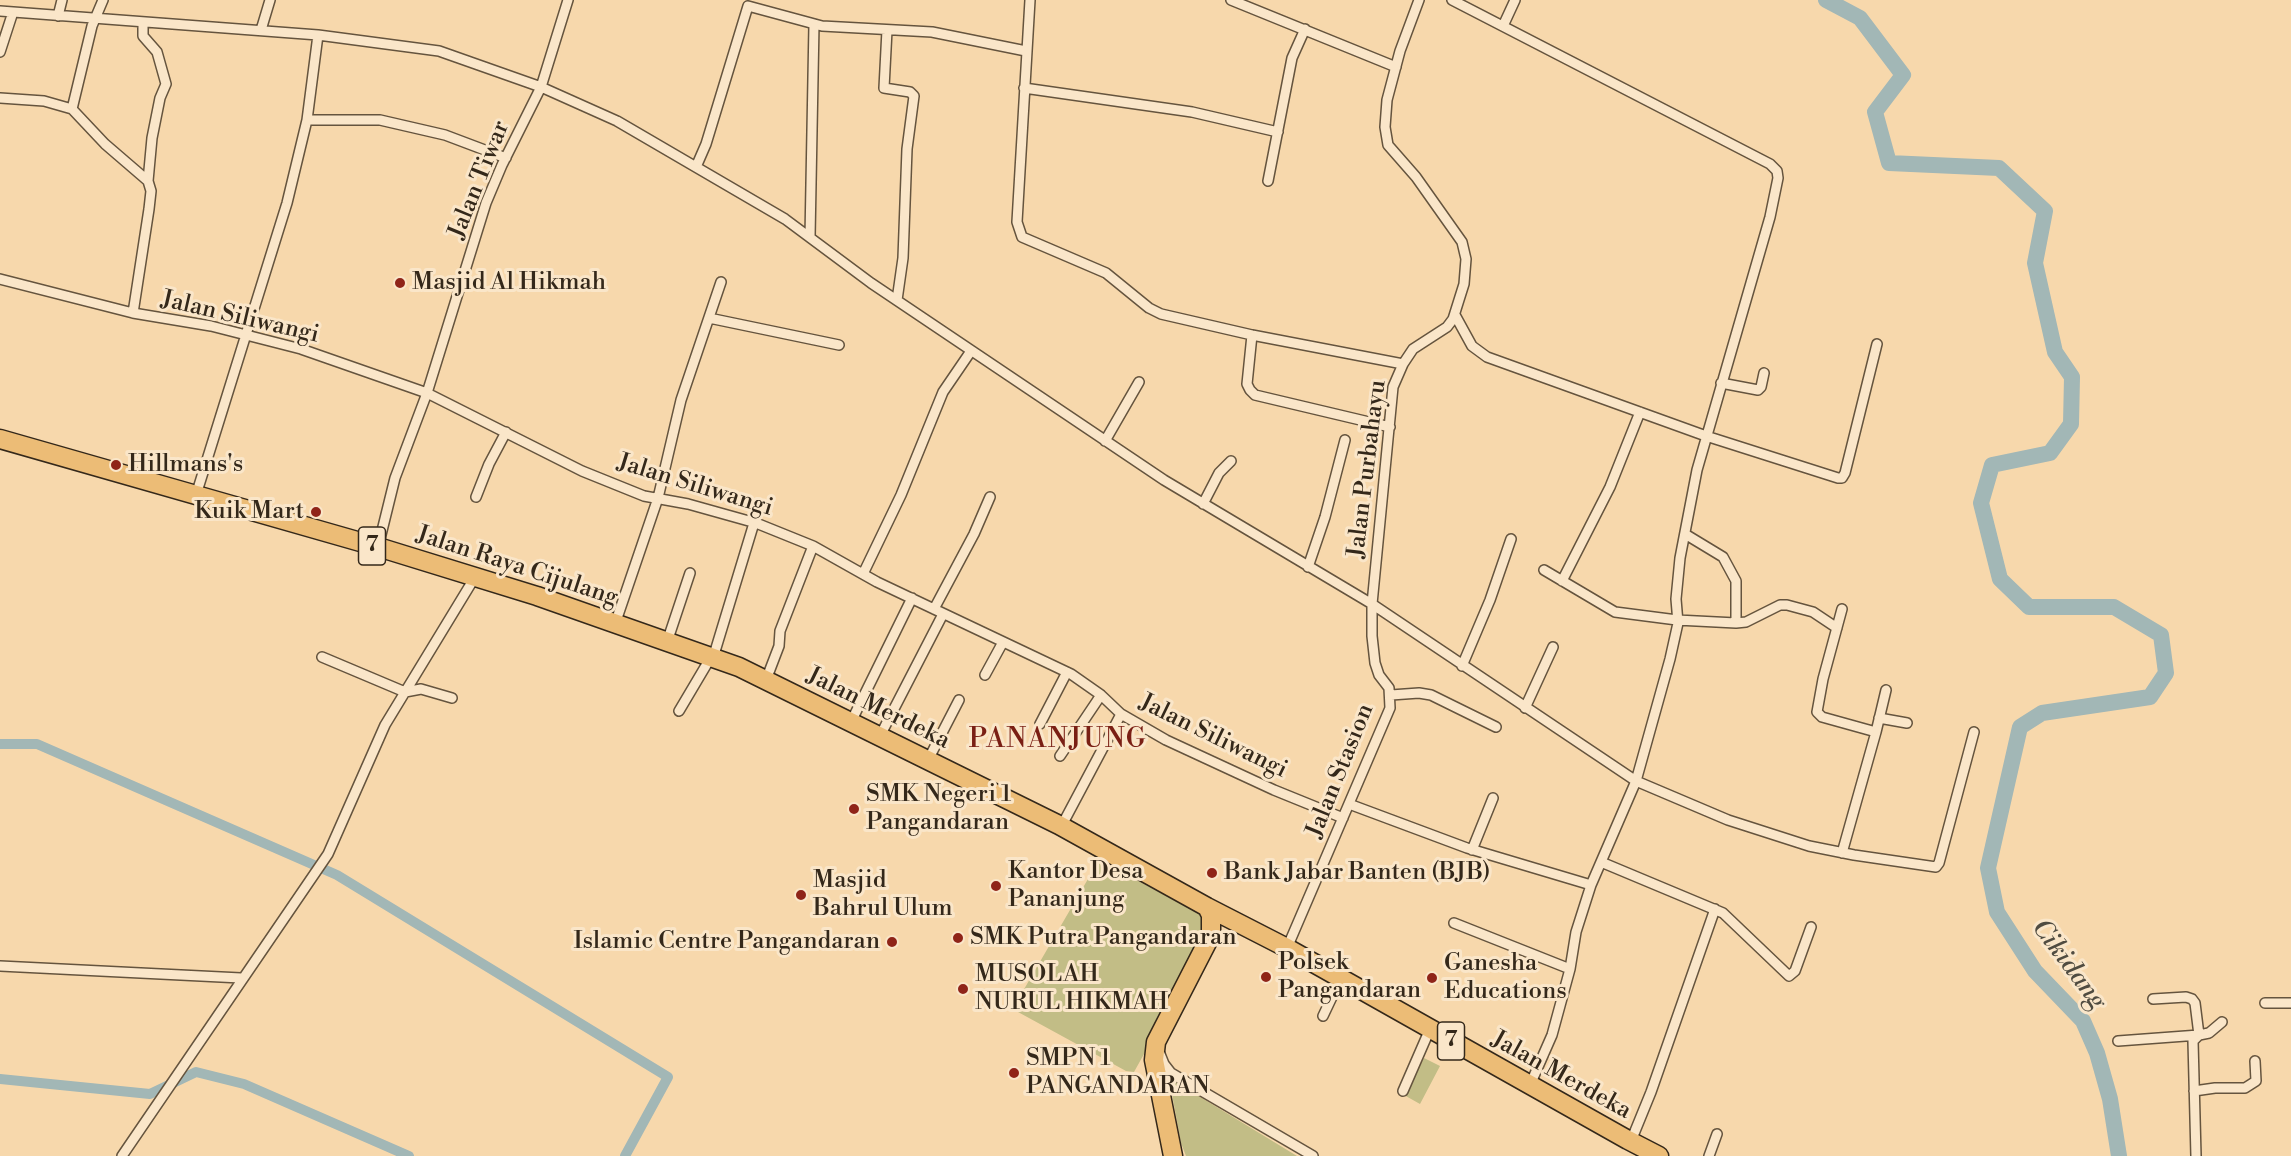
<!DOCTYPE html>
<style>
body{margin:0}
canvas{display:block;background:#f7d8ac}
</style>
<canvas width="2291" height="1156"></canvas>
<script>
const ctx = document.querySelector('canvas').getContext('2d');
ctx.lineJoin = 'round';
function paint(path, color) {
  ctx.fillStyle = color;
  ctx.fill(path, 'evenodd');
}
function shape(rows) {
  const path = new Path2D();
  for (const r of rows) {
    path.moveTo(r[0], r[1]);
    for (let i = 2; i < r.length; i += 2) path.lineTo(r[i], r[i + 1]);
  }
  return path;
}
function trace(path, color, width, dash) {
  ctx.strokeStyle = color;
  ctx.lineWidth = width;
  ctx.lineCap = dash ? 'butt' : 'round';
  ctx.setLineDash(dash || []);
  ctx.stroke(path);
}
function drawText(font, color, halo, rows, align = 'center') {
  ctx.font = font + ' "Libre Bodoni",serif';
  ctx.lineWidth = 6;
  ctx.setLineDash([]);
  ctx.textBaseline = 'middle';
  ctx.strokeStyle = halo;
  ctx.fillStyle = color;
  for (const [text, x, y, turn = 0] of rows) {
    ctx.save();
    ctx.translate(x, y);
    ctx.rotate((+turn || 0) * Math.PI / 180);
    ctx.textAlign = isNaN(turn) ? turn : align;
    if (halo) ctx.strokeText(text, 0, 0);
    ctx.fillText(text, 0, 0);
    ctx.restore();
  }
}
const green = shape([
 [1099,860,1202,915,1207,924,1164,1018,1134,1072,1126,1071,1018,1012,1016,1003],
 [1424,1058,1440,1066,1420,1104,1404,1095],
 [1169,1078,1297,1156,1186,1156,1181,1143]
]);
const canal = shape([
 [0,744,37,744,337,875,668,1077,625,1156],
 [0,1079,150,1094,196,1072,244,1084,409,1156]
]);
const river = shape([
 [1826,0,1860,18,1903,75,1875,112,1889,163,1999,168,2045,211,2035,263,2055,352,2072,377,2071,424,2050,453,1992,465,1981,503,2000,579,2029,607,2114,607,2161,635,2166,673,2150,697,2042,713,2020,727,1988,868,1997,912,2035,971,2083,1021,2097,1053,2110,1099,2119,1156]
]);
const street = shape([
 [1030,0,1017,222,1022,237,1106,273,1149,308,1161,314,1252,335,1403,364],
 [1231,0,1396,67],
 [1452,0,1770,164,1777,171,1778,178,1770,217,1697,470,1680,558,1676,599,1678,623,1670,659,1636,781,1591,885,1576,932,1570,969,1552,1035,1530,1085],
 [0,11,318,35,439,51,541,87,617,121,785,219,871,283,1164,480,1372,604,1636,781,1728,820,1809,846,1854,855,1936,867,1939,863,1974,732],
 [58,16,62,0],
 [1503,26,1515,0],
 [261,30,270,0],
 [887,30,884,88,910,92,914,96,907,149,903,258,897,300],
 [0,52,13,12],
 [1024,88,1192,112,1278,132],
 [0,98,44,101,72,109,105,144,148,181],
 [72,109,92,26,103,0],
 [307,120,380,120,445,135,506,158],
 [696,167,706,144,748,6,822,26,932,32,1026,51],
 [1268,181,1292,58,1305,29],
 [810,237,814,24],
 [0,279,133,313,211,326,301,349,427,393,582,471,644,496,688,504,756,523,813,546,877,582,1071,674,1101,695,1121,714,1166,740,1274,790,1343,818],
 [133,313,149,209,151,191,148,181,152,138,160,98,166,84,157,52,143,36,143,23],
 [1455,315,1472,346,1487,357,1706,436,1838,478,1842,478,1845,473,1877,344],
 [709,318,839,345],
 [1252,335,1247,384,1250,390,1255,395,1390,427],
 [1721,383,1758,390,1761,387,1764,373],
 [1105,441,1139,382],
 [196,495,287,203,307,120,318,35],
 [476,497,489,464,506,432],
 [1203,504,1219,473,1231,461],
 [1685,534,1723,557,1736,581,1736,623],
 [378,547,395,478,427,393,486,203,502,165,541,87,568,0],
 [1308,567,1325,517,1345,440],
 [1544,570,1615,612,1677,620,1736,623,1746,622,1780,605,1787,605,1813,612,1837,628],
 [863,574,901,495,943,392,971,351],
 [1562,581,1610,487,1640,412],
 [934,609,974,534,990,497],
 [1842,609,1823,679,1817,712,1822,717,1876,732,1842,853],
 [615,624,658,498,681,400,721,282],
 [667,642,690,573],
 [322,657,405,692,421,689,452,698],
 [713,658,754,523],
 [1462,666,1490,600,1511,539],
 [985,675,1003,642],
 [766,680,779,646,780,631,813,546],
 [1391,695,1419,693,1431,695,1496,727],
 [1525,708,1553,647],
 [679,711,711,657],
 [1879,718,1907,723],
 [851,722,912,598],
 [1040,724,1067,672],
 [1876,732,1886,690],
 [880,736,943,614],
 [1060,756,1101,695],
 [928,760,959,700],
 [1349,804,1467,848,1591,885],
 [1061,827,1121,714],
 [1472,850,1493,798],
 [1601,862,1723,913,1789,976,1795,971,1811,927],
 [1454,923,1570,969],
 [1287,948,1390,708,1389,688,1379,675,1375,663,1372,636,1372,604,1393,387,1403,364,1413,349,1447,327,1453,319,1464,284,1466,259,1462,242,1416,177,1388,145,1385,127,1387,100,1400,51,1419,0],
 [0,966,241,978],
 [2265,1003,2291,1003],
 [1323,1016,1341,978],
 [2118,1041,2199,1035,2195,1003,2192,999,2186,997,2153,999],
 [1160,1054,1164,1064,1171,1073,1313,1156],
 [1403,1091,1430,1029],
 [2194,1091,2215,1088,2245,1088,2256,1081,2255,1061],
 [1631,1141,1651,1092,1715,909],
 [122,1156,328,854,385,725,475,577],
 [1709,1156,1717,1134],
 [2196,1156,2193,1041,2199,1035,2209,1033,2222,1022]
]);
const highway = shape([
 [0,439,378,547,537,596,739,667,1059,825,1207,907,1287,948,1628,1140,1659,1156],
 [1173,1156,1154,1060,1156,1042,1211,935,1211,915,1207,907]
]);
const markers = [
 [400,283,6,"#8f2418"],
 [116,465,6,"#8f2418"],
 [316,512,6,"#8f2418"],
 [854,809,6,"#8f2418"],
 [1212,873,6,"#8f2418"],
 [996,886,6,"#8f2418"],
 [801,895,6,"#8f2418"],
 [958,938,6,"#8f2418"],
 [892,942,6,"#8f2418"],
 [1266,977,6,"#8f2418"],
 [1432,978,6,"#8f2418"],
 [963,989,6,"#8f2418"],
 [1014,1073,6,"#8f2418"]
];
const shields = [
 [372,546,27],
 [1451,1041,27]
];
const shieldNames = [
 ["7",372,546],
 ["7",1451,1041]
];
const streetNames = [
 ["Jalan Tiwar",480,180,-68],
 ["Jalan Siliwangi",240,318,13],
 ["Jalan Purbahayu",1368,469,-83],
 ["Jalan Siliwangi",695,486,17],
 ["Jalan Raya Cijulang",517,567,18],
 ["Jalan Merdeka",878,709,26],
 ["Jalan Siliwangi",1213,737,26],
 ["Jalan Stasion",1341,771,-68],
 ["Jalan Merdeka",1561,1076,29]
];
const poiNames = [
 ["Masjid Al Hikmah",412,283],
 ["Hillmans's",128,465],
 ["Kuik Mart",304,512,"right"],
 ["SMK Negeri 1",866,795],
 ["Pangandaran",866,823],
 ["Kantor Desa",1008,872],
 ["Pananjung",1008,900],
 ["Bank Jabar Banten (BJB)",1224,873],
 ["Masjid",813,881],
 ["Bahrul Ulum",813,909],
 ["SMK Putra Pangandaran",970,938],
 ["Islamic Centre Pangandaran",880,942,"right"],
 ["Polsek",1278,963],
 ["Pangandaran",1278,991],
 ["Ganesha",1444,964],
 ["Educations",1444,992],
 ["MUSOLAH",975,975],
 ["NURUL HIKMAH",975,1003],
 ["SMPN 1",1026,1059],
 ["PANGANDARAN",1026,1087]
];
const waterNames = [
 ["Cikidang",2068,965,53]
];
const quarterNames = [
 ["PANANJUNG",1058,741]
];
paint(green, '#c2bd86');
trace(canal, '#a2b7b6', 10);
trace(river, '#a2b7b6', 16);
trace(street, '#65543e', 12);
trace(highway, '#34281a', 21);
trace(street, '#fae6c9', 9);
trace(highway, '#ecbc76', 18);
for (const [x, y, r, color] of markers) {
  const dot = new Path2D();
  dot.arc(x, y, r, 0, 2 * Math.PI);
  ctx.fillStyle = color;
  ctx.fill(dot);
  trace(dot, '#fae6c9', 2);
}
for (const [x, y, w] of shields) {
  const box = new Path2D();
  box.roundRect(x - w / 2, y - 19, w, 38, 4.5);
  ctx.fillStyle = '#fae6c9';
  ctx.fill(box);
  trace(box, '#34281a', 1.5);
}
drawText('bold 22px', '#34281a', null, shieldNames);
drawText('24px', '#34281a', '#fae6c9', streetNames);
drawText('24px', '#34281a', '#fae6c9', poiNames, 'left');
drawText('italic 26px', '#504c41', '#fae6c9', waterNames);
ctx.letterSpacing = '1.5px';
drawText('27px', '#7a1f14', '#fae6c9', quarterNames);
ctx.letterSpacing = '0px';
</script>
